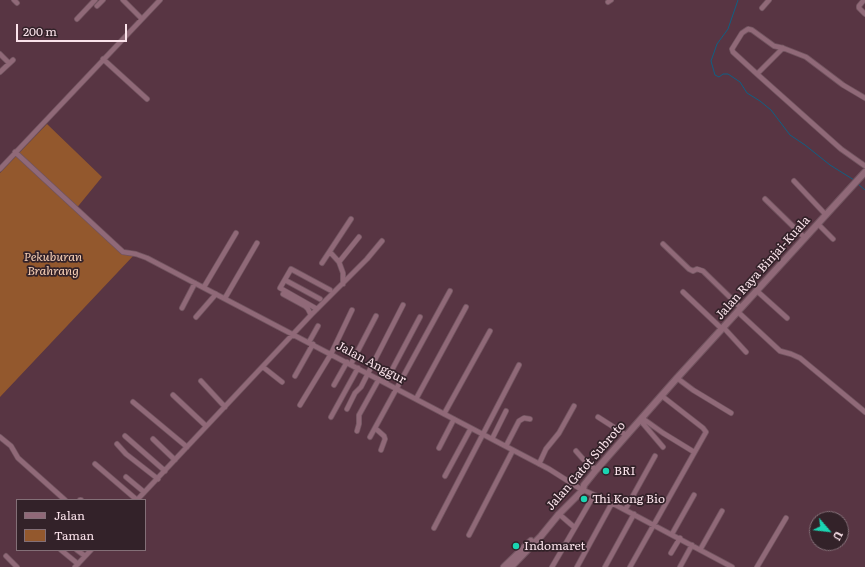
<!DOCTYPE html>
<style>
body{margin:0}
#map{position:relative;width:865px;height:567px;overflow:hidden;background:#583543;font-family:Literata,serif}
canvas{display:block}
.legend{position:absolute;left:16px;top:499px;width:130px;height:52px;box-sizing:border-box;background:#332229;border:1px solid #836f77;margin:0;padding:5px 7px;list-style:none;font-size:12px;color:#fbe3eb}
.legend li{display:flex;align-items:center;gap:8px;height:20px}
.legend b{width:20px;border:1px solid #836f77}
.north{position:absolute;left:809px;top:511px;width:40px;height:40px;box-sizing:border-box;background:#332229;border:1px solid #836f77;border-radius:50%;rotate:118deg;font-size:11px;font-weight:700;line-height:16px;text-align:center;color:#fbe3eb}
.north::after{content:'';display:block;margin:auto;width:14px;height:18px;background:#1ad5b2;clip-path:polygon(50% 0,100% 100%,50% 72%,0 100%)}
.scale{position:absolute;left:16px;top:24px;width:111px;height:18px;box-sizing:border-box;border:2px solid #fbe3eb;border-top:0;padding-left:5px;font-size:12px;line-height:14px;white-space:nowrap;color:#fbe3eb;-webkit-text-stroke:3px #332229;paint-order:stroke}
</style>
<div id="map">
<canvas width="865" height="567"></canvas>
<ul class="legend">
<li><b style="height:5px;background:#906978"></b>Jalan</li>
<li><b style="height:11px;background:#93582d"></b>Taman</li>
</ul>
<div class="north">U</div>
<div class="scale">200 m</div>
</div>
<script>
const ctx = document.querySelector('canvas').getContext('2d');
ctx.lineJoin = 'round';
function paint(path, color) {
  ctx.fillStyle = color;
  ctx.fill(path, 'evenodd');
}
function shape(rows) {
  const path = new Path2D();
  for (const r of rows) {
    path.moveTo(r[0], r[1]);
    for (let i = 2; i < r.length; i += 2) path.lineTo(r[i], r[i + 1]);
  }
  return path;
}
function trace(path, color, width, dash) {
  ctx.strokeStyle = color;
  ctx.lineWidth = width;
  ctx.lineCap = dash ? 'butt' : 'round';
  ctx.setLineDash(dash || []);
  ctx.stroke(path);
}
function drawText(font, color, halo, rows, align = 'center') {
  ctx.font = font + ' Literata,serif';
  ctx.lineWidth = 3.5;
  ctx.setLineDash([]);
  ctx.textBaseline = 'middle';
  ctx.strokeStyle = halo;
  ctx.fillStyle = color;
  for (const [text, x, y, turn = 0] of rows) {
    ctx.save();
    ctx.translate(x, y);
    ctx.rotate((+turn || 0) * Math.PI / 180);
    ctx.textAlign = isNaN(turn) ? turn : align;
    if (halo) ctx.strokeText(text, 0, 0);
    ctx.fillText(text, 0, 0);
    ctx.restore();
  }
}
const green = shape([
 [47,124,102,177,75,210,120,251,134,255,0,397,0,173]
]);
const stream = shape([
 [738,0,728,29,717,44,711,61,715,75,719,77,723,74,728,74,740,82,747,93,760,101,771,110,790,135,805,145,830,165,854,180],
 [858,184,865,190]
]);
const street = shape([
 [14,0,17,3],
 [123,0,142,19],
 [864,0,859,6,859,8,865,14],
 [608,2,611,0],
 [97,6,103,0],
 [762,8,769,0],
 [77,19,95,0],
 [0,54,9,63],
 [103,59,147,99],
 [0,72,13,60],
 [757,74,783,48],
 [865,98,843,85,806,57,783,48,774,46,752,30,748,29,742,33,732,49,733,52,757,74,841,149,865,166],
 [15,152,123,252,136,254,147,258,549,469,579,488,612,503,732,567],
 [0,169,160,0],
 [794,181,826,215],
 [765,199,805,238],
 [818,224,833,239],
 [663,244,689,269,693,271,697,269,703,271,741,308],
 [330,252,339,262,343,273,343,284],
 [339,262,359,237],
 [322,263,351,219],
 [285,280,320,299],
 [204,287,236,233],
 [757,291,787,318],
 [683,292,722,329],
 [283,294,305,306,308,309,311,315],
 [225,298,257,243],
 [182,308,195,283],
 [317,309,280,288,291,269,330,290],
 [738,312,780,351,791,354,800,358,865,412],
 [196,317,216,294],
 [724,328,746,352],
 [309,342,318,326],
 [351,364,376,316],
 [263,367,282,382],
 [295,376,313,344],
 [677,378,693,390,731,413],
 [201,381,225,407],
 [385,383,420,317],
 [334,385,347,362],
 [173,395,206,426],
 [416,399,466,307],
 [133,402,187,447],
 [300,405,331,354,352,310],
 [347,409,355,393,361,387,403,305],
 [444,414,490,331],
 [331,417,358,368],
 [598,417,626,435],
 [642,418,663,433,694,452],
 [640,420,663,447],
 [375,428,384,436,385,439,381,450],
 [357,431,359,424,359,415,379,379],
 [125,436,165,471],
 [0,437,11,446,18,458,65,500],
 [370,437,450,291],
 [153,439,175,460],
 [492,439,506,411],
 [117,444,126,454,158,479],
 [506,446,519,421,524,418,530,419],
 [439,448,454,419],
 [576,451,583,459,596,470],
 [95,464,137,500],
 [539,464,546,449,559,433,574,406],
 [445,476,471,428],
 [126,477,144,492],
 [80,500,81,500],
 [137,500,311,315,367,259,382,241],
 [625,510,655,456],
 [559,514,574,527],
 [434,528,519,365],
 [672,534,694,495],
 [469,535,513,450],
 [61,550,78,564],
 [77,550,85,556],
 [700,550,722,511],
 [671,553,680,538],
 [6,556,17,567],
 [75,567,91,550],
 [552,567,594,495],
 [577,567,612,503],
 [605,567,634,514],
 [630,567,706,432,703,428,662,396],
 [680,567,692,545],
 [757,567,786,518]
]);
const secondary = shape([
 [504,567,531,541],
 [511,567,541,536,559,514,583,490,584,485,596,470,677,378,865,172]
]);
const markers = [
 [606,471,4,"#1ad5b2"],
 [584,499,4,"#1ad5b2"],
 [516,546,4,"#1ad5b2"]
];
const parkNames = [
 ["Pekuburan",53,257],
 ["Brahrang",53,271]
];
const streetNames = [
 ["Jalan Raya Binjai-Kuala",763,268,-48],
 ["Jalan Anggur",371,363,28],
 ["Jalan Gatot Subroto",586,466,-49]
];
const poiNames = [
 ["BRI",614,471],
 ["Thi Kong Bio",592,499],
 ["Indomaret",524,546]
];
paint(green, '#93582d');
trace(stream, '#106084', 1);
trace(street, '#71545f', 6);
trace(secondary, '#71545f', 8);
trace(street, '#906978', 4.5);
trace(secondary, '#906978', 6);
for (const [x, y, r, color] of markers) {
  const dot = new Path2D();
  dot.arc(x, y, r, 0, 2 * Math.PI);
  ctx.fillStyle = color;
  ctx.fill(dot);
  trace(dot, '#332229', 1.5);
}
drawText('italic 12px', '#f8d0b5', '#332229', parkNames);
drawText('12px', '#fbe3eb', '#332229', streetNames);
drawText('12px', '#fbe3eb', '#332229', poiNames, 'left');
</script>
